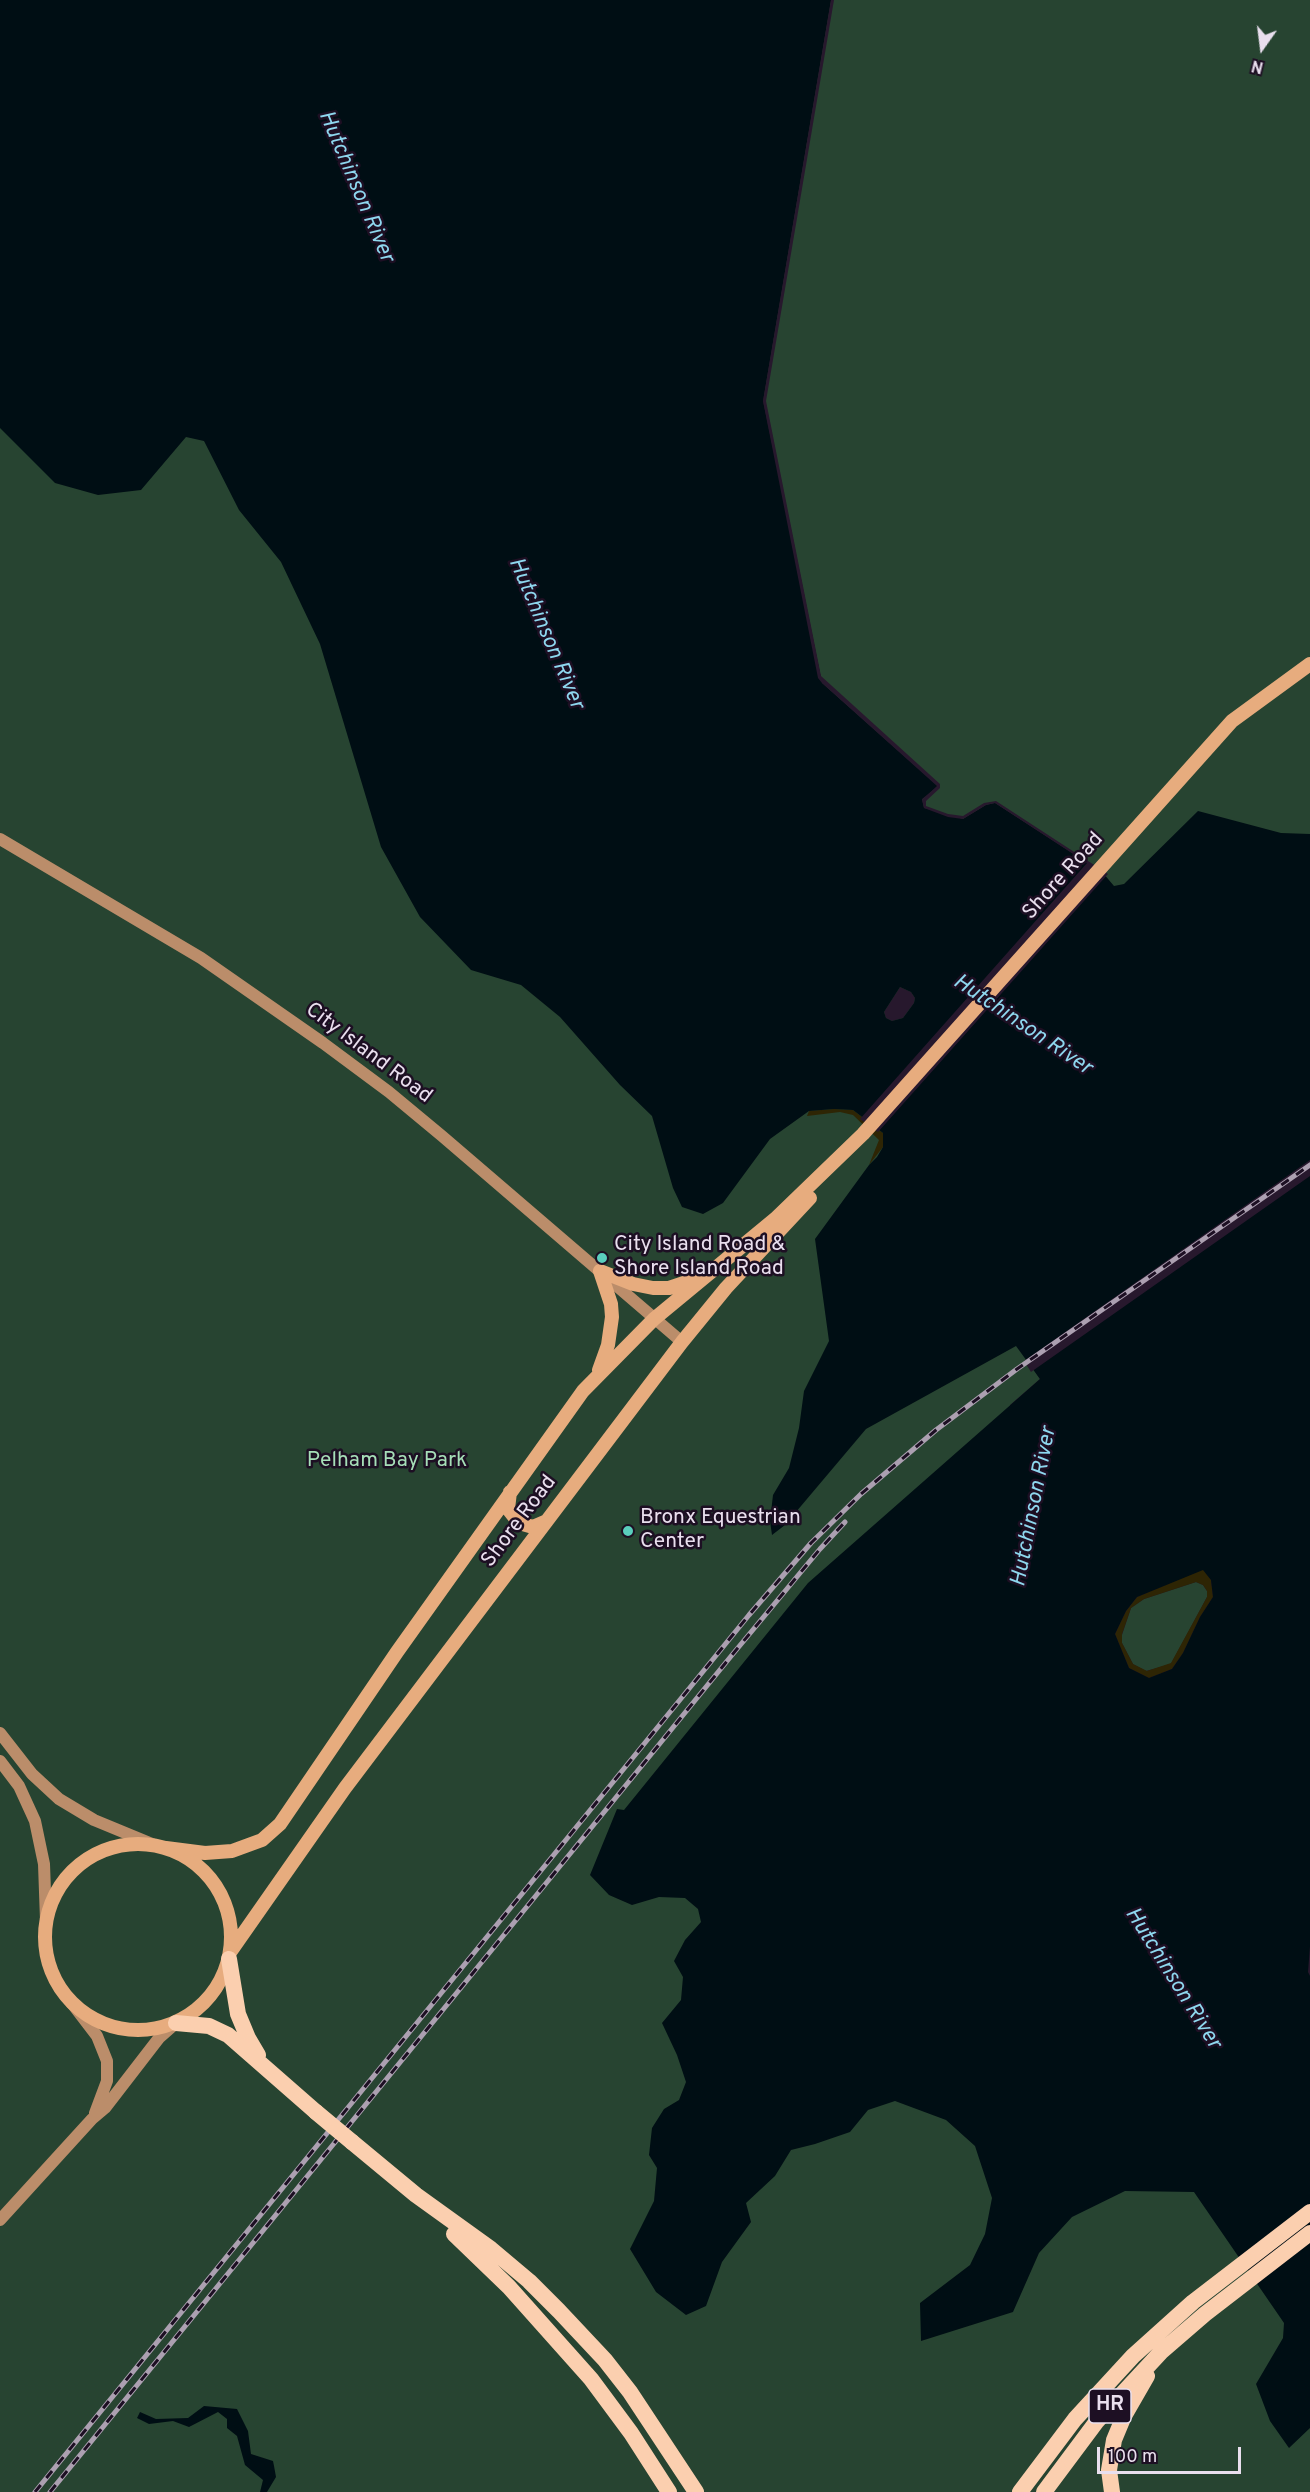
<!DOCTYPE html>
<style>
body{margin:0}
#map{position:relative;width:1310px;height:2492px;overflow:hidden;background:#27182d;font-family:Overpass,sans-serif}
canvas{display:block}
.north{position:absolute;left:1232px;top:18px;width:60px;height:60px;-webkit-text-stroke:4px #1d0f23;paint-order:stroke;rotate:194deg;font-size:16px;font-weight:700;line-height:24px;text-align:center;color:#e9dfee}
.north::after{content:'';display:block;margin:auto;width:21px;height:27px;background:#e9dfee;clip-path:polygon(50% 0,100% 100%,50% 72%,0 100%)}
.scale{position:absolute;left:1097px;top:2447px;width:144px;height:27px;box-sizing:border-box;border:3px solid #e9dfee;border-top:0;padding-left:8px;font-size:18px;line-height:21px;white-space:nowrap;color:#e9dfee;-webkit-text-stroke:4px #1d0f23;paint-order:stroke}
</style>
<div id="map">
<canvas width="1310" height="2492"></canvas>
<div class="north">N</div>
<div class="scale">100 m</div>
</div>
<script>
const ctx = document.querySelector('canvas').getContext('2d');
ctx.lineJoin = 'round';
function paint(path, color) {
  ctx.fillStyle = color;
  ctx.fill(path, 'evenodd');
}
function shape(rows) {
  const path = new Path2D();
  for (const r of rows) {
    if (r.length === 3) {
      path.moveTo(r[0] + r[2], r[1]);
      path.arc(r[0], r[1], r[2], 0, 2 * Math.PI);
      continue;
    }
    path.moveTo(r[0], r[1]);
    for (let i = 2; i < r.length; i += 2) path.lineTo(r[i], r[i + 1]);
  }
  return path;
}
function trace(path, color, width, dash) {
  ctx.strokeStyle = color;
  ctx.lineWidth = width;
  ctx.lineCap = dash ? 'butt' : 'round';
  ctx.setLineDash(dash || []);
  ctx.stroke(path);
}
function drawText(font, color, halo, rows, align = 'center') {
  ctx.font = font + ' Overpass,sans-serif';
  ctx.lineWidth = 5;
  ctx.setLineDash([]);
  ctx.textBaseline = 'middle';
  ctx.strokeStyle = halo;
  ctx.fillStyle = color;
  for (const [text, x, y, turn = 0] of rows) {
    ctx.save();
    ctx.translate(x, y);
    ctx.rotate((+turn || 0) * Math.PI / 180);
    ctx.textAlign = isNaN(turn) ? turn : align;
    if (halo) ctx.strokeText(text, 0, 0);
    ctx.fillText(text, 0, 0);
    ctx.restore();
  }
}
const green = shape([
 [831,0,1310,0,1310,966,1117,906,1103,873,995,803,986,805,963,819,924,808,922,800,937,787,822,683,764,396],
 [0,330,94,355,915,993,916,1002,883,1133,883,1147,1040,1379,1010,1405,1310,2266,1310,2492,0,2492],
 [900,987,911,992,915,998,914,1003,903,1018,892,1021,886,1018,884,1012],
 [1196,1582,1203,1585,1207,1591,1207,1597,1171,1664,1146,1671,1133,1664,1122,1643,1122,1635,1131,1608,1144,1599]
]);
const sand = shape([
 [834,1109,853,1110,883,1133,883,1147,869,1165,879,1140,853,1115,840,1112,807,1116,809,1111],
 [1203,1569,1211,1580,1213,1597,1200,1617,1183,1653,1172,1669,1149,1678,1129,1668,1115,1634,1126,1611,1137,1597],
 [1196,1582,1203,1585,1207,1591,1207,1597,1171,1663,1147,1671,1133,1664,1122,1643,1122,1634,1131,1608,1144,1599]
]);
const water = shape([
 [0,0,831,0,763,401,822,683,938,786,922,799,924,808,963,819,986,805,995,803,1103,873,1114,886,1124,884,1198,811,1281,833,1310,834,1310,1946,1308,1972,1310,1976,1310,2428,1289,2448,1270,2421,1256,2384,1283,2338,1284,2323,1194,2192,1125,2191,1072,2217,1039,2253,1013,2312,921,2341,920,2303,970,2265,985,2234,992,2198,975,2146,946,2120,895,2101,868,2110,850,2132,815,2144,791,2150,775,2176,746,2203,751,2222,722,2262,706,2306,686,2315,656,2292,630,2249,654,2201,657,2168,649,2155,652,2128,664,2109,679,2100,686,2082,677,2055,662,2023,681,2000,683,1977,674,1961,685,1940,701,1922,698,1909,685,1898,659,1897,632,1905,609,1895,590,1875,617,1809,624,1810,808,1583,1040,1379,1016,1346,866,1429,785,1525,772,1535,770,1521,773,1495,789,1468,799,1428,804,1391,829,1341,815,1239,869,1165,877,1157,883,1147,883,1133,853,1110,834,1109,809,1111,770,1139,723,1203,703,1214,682,1207,673,1188,652,1116,620,1085,560,1017,521,985,471,970,420,917,381,847,320,644,281,562,239,510,204,441,186,437,141,490,98,495,55,483,0,428],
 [900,987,911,992,915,998,914,1003,903,1018,892,1021,886,1018,884,1012],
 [1203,1570,1211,1580,1213,1597,1200,1617,1183,1653,1172,1669,1149,1678,1129,1668,1115,1634,1126,1611,1137,1597],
 [204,2406,237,2409,248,2431,251,2454,273,2461,274,2466,276,2477,267,2492,260,2492,263,2480,245,2465,237,2436,227,2428,227,2419,218,2412,189,2427,173,2421,149,2424,137,2418,140,2412,156,2419,188,2418]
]);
const pier = shape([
 [831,0,834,0,766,401,821,676,940,784,940,788,926,801,926,806,948,814,963,816,984,803,996,801,1108,874,878,1132,860,1119,1087,863,995,803,986,805,963,819,948,817,924,808,922,800,937,786,822,683,818,678,763,401],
 [1310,1160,1310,1176,1031,1372,1024,1361]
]);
const secondary = shape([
 [0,839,201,958,323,1043,389,1092,442,1136,682,1342],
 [0,1733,32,1774,59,1799,94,1820,157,1846],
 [0,1761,19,1786,35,1821,44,1864,46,1920],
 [71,2002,97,2036,107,2061,107,2081,95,2113],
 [0,2220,92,2119,105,2108,159,2038,176,2023]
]);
const primary = shape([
 [600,1271,633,1284,653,1288,669,1288,699,1278],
 [599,1370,608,1345,612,1317,611,1304,600,1271],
 [510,1492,508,1509,519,1523,533,1527,547,1521],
 [138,1937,93],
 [166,1848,205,1853,232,1851,262,1840,280,1824,397,1652,583,1391,654,1319,775,1219,863,1134,1232,721,1310,664],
 [231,1951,345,1788,682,1342,726,1288,810,1198]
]);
const highway = shape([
 [229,1959,238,2014,248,2038,258,2055],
 [176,2023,209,2026,228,2035,316,2112],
 [352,2142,416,2195,491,2249,529,2281,559,2311,605,2360,630,2392,696,2492],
 [454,2234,509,2287,591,2379,631,2433,669,2492],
 [1020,2492,1075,2419,1133,2356,1193,2302,1310,2212],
 [1044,2492,1097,2421,1161,2352,1205,2314,1310,2233],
 [1112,2492,1109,2470,1114,2440,1124,2416,1147,2376]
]);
const rail = shape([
 [35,2492,749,1615,811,1543,861,1494,936,1430,1017,1369,1310,1165],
 [50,2492,732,1655,820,1549,845,1522]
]);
const highwayBridge = shape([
 [316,2112,352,2142]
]);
const markers = [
 [602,1258,6,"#5acebd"],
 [628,1531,6,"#5acebd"]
];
const shields = [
 [1110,2406,42]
];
const shieldNames = [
 ["HR",1110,2406]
];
const streetNames = [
 ["Shore Road",1064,877,-48],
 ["City Island Road",368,1054,37],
 ["Shore Road",520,1522,-53]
];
const poiNames = [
 ["City Island Road &",614,1246],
 ["Shore Island Road",614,1270],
 ["Bronx Equestrian",640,1519],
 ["Center",640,1543]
];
const parkNames = [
 ["Pelham Bay Park",387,1462]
];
const waterNames = [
 ["Hutchinson River",355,187,67],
 ["Hutchinson River",545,634,67],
 ["Hutchinson River",1022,1026,34],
 ["Hutchinson River",1035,1507,-79],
 ["Hutchinson River",1172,1979,58]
];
paint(green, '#274431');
paint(sand, '#2e2504');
paint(water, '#000e14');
paint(pier, '#27182d');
trace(secondary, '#bb8d6a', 12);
trace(primary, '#e7ac7e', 14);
trace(highway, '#fbcfaf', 16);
trace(rail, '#aca0b1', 5);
trace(rail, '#1d0f23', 3, [9]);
trace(highwayBridge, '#fbcfaf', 16);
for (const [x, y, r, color] of markers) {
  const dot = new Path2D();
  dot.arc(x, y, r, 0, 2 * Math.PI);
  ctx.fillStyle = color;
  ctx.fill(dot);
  trace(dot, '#1d0f23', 2);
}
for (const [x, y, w] of shields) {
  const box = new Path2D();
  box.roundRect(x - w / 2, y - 17, w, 34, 4.5);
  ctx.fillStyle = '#1d0f23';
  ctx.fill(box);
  trace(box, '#e9dfee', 1.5);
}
drawText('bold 20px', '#e9dfee', null, shieldNames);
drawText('21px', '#e9dfee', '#1d0f23', streetNames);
drawText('21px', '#e9dfee', '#1d0f23', poiNames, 'left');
drawText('21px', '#a6dfb8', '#1d0f23', parkNames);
drawText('italic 22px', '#8ed7ee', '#1d0f23', waterNames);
</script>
